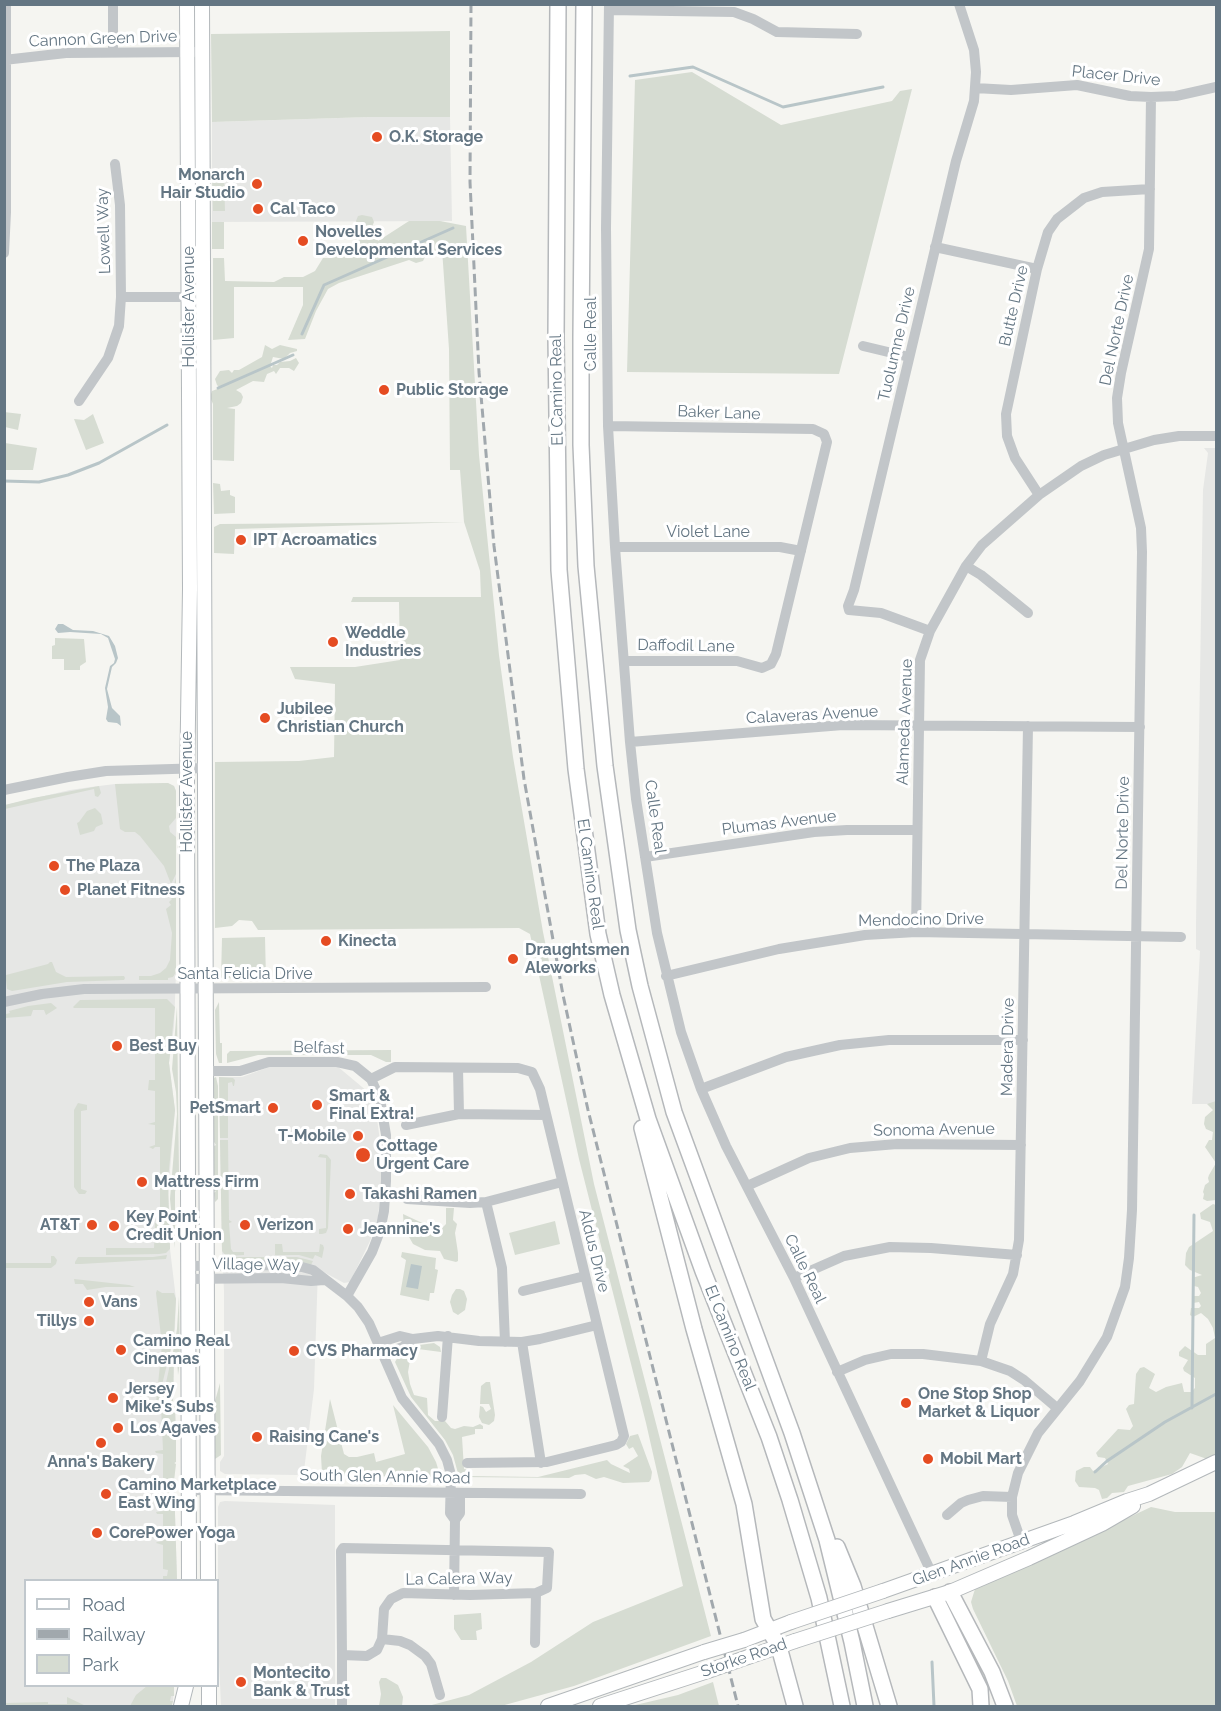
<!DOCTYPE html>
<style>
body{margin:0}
#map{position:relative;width:1221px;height:1711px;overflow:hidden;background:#f5f5f1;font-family:Raleway,sans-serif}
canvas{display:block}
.frame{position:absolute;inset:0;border:6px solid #647683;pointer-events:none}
.legend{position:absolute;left:24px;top:1579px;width:195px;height:108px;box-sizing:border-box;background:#fff;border:2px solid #c1c8cd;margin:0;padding:8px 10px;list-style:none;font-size:18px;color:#647683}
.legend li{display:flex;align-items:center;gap:12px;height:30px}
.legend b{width:30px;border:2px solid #c1c8cd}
</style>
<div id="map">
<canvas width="1221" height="1711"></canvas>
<div class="frame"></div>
<ul class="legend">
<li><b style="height:8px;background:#fff"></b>Road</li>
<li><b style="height:8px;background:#a1a8ad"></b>Railway</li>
<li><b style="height:16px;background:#d6dcd2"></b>Park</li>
</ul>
</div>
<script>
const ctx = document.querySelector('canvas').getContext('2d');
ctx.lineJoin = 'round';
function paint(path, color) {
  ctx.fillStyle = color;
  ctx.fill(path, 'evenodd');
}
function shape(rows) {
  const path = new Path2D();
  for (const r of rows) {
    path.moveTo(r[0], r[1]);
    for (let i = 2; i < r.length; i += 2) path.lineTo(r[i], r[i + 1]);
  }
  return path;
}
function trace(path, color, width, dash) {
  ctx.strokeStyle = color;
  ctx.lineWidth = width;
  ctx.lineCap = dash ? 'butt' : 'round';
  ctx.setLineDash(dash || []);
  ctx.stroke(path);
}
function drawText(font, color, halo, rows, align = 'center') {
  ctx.font = font + ' Raleway,sans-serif';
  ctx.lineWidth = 6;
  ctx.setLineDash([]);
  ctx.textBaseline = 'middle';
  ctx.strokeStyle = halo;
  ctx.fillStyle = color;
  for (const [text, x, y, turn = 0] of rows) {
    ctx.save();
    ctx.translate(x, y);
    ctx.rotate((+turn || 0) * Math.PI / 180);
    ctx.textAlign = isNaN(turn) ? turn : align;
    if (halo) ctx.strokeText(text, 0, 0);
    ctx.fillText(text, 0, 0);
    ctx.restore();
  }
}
const built = shape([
 [370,117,450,117,452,221,212,222,212,122],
 [1204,448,1216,448,1216,1104,1192,1104,1200,951,1196,949,1196,924,1203,490,1208,453],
 [168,783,174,786,176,791,176,972,174,1027,169,1063,175,1110,168,1195,170,1249,176,1299,175,1328,170,1354,174,1356,173,1403,175,1406,176,1440,174,1481,177,1580,26,1580,26,1686,174,1686,173,1701,171,1706,5,1706,5,805,70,790,91,787,115,784],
 [272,1066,337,1066,374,1097,381,1148,381,1189,378,1217,370,1241,350,1282,344,1283,318,1269,314,1389,304,1471,297,1475,225,1474,220,1471,220,1462,224,1456,224,1291,222,1251,219,1077,242,1077],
 [225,1501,335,1505,335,1706,221,1706,218,1639,218,1507,220,1502]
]);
const green = shape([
 [450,31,450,117,370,117,212,122,211,34],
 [692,72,781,125,892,101,900,91,912,89,839,374,627,372,635,80],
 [212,174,224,174,225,211,213,211],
 [362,215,372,217,374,222,372,227,378,241,409,221,440,221,466,226,479,455,499,655,513,757,543,932,594,1184,711,1636,574,1686,501,1706,428,1706,469,1695,531,1662,593,1622,683,1586,646,1423,579,1159,530,934,519,928,258,930,252,921,239,920,232,926,215,928,215,762,299,761,334,757,335,684,295,679,290,667,355,667,400,660,399,602,351,602,353,597,481,597,480,571,464,522,235,529,234,554,214,553,214,527,220,524,464,522,460,470,450,470,449,349,442,249,427,253,423,261,416,263,409,260,339,283,328,289,316,311,305,339,288,340,303,305,303,287,234,287,234,338,213,340,213,258,224,258,225,281,274,282,284,277,303,277,315,271,323,258,331,258,335,251,342,251,345,258,352,258,363,251,363,246,360,245,358,248,353,248,352,243,356,241,353,233,358,226,356,221,358,216],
 [212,222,224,222,224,249,212,249],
 [265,345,272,349,280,345,297,349,297,351,290,353,284,359,273,357,270,366,272,368,273,365,277,365,280,362,290,361,296,358,299,363,294,371,289,368,280,368,276,374,274,371,267,374,264,382,253,381,236,390,241,393,243,397,241,403,237,406,227,408,235,409,234,461,213,460,213,404,210,397,212,391,220,388,217,385,215,379,220,371,229,370,232,373,234,370,239,370,262,357],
 [4,412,21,414,18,430,5,427],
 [93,414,104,443,86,450,74,419,84,420],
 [5,443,37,448,33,470,5,470],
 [213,483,220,484,221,491,230,490,230,495,235,497,235,513,214,514],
 [55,638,84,639,86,662,80,666,80,670,64,670,64,659,52,659,52,646,55,645],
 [168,783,174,786,176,791,176,818,169,826,170,832,176,837,176,874,171,884,164,866,140,836,135,832,125,832,120,829,115,784],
 [99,786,101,793,98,797,95,796,94,789,5,809,5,805,33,798],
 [95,808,101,814,103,824,96,827,94,831,80,835,77,823,79,822,87,811],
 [176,878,176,972,173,977,168,978,168,980,139,980,139,976,151,976,160,973,166,968,170,960,172,933,166,909,171,905,169,902,172,899,169,896,171,894,169,891,173,888],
 [265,937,266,979,221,978,222,938],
 [50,962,52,962,56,972,66,977,124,976,125,978,124,980,67,982,12,991,7,989,5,971,6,975,48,964],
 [167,999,175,1007,169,1063,175,1110,168,1179,170,1249,166,1253,159,1254,106,1255,106,1248,154,1248,155,1223,160,1223,160,1147,155,1147,153,1149,149,1147,155,1145,155,1125,148,1124,155,1122,155,1091,148,1090,149,1080,155,1080,155,1008,74,1008,73,1007,80,1000],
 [219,1002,220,1043,222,1043,222,1063,219,1063,216,1054,215,1010],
 [51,1003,57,1008,46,1015,44,1010,33,1010,31,1016,5,1018,5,1012,6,1014,10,1013,9,1011,28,1006],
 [177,1007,179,1173,175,1192,175,1248,170,1199,177,1114,176,1092,172,1069],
 [391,1050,391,1062,386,1062,371,1055,258,1055,227,1063,227,1054,230,1051],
 [216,1077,218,1086,218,1199,215,1202,214,1193,216,1191,214,1191,214,1146,216,1145,214,1142,214,1078],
 [219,1077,233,1078,235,1080,234,1086,233,1086,232,1082,228,1083,228,1138,220,1138],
 [1216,1101,1216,1163,1205,1147,1209,1140,1212,1140,1213,1132,1206,1129,1204,1124,1205,1117,1213,1110,1207,1104],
 [78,1103,87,1105,87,1110,81,1111,81,1189,87,1191,85,1194,79,1194,74,1187,74,1110],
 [220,1140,228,1140,229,1220,232,1222,229,1223,231,1249,233,1252,244,1252,244,1255,226,1256,222,1251],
 [320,1154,327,1155,331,1160,328,1228,326,1233,322,1234,319,1234,319,1229,326,1228,326,1158,318,1157],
 [1216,1163,1216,1200,1207,1201,1203,1199,1204,1194,1203,1192,1205,1185,1209,1182,1208,1178,1209,1175],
 [1213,1204,1216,1205,1216,1455,1207,1459,1190,1453,1182,1467,1172,1474,1128,1486,1124,1492,1112,1493,1107,1498,1102,1499,1099,1490,1095,1488,1079,1487,1075,1481,1076,1471,1084,1467,1090,1467,1093,1471,1108,1464,1105,1458,1098,1457,1096,1453,1118,1429,1130,1430,1133,1426,1126,1409,1129,1405,1134,1404,1136,1374,1140,1368,1144,1367,1155,1374,1149,1388,1156,1392,1166,1387,1182,1383,1184,1392,1191,1392,1195,1388,1195,1378,1184,1371,1183,1368,1188,1360,1179,1356,1179,1352,1185,1346,1198,1355,1206,1355,1206,1344,1215,1338,1213,1328,1208,1319,1201,1313,1193,1317,1190,1315,1191,1308,1199,1308,1201,1306,1199,1302,1193,1303,1192,1300,1194,1296,1199,1296,1201,1293,1198,1287,1194,1286,1192,1278,1202,1275,1190,1270,1185,1265,1186,1253,1189,1247,1213,1231,1210,1222,1201,1219,1200,1213],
 [446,1208,454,1208,453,1220,457,1224,455,1233,458,1253,458,1261,456,1262,444,1259,440,1251,425,1250,413,1244,404,1228,403,1214,420,1222,427,1222,435,1230,440,1230,446,1224],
 [555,1221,560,1244,515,1255,509,1233],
 [275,1244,282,1244,283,1252,319,1252,320,1244,323,1245,324,1248,322,1258,315,1255,313,1259,299,1255,275,1255],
 [402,1252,436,1258,435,1269,438,1270,434,1293,430,1293,429,1301,400,1295,406,1260,401,1257],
 [167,1255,166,1259,81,1264,75,1264,75,1262,78,1257,153,1257],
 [51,1256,54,1256,57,1260,56,1264,51,1268,5,1268,5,1263,51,1263],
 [232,1257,297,1257,313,1261,311,1265,286,1260,232,1260],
 [74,1279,129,1285,135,1287,106,1287,87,1290,83,1284,75,1284],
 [456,1289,460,1289,464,1291,467,1299,465,1310,458,1315,453,1312,450,1302,452,1295],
 [157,1290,162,1293,174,1293,176,1299,174,1336,160,1393,158,1413,155,1413,162,1345,156,1293],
 [179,1296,180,1362,178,1375,177,1357,173,1352,177,1329],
 [434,1343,440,1347,441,1352,418,1349,411,1355,408,1372,410,1384,414,1395,427,1398,428,1415,435,1421,445,1421,451,1428,455,1429,464,1426,473,1427,480,1424,483,1426,483,1429,475,1429,475,1434,462,1437,464,1469,470,1470,470,1476,538,1477,607,1460,611,1464,630,1473,629,1469,623,1466,638,1456,633,1447,629,1449,626,1444,630,1436,638,1434,652,1472,651,1479,649,1482,623,1483,604,1477,596,1479,585,1474,575,1475,569,1478,459,1477,453,1455,445,1440,411,1397,395,1362,399,1355,407,1352,412,1346],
 [172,1355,174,1356,173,1403,175,1406,176,1440,176,1462,174,1463,176,1464,174,1481,177,1580,163,1580,163,1576,167,1576,168,1570,163,1569,163,1545,156,1543,157,1542,163,1541,163,1514,157,1514,156,1512,163,1511,163,1484,157,1484,156,1481,163,1480,163,1454,156,1453,155,1451,163,1450,161,1406],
 [486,1382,490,1382,495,1415,494,1421,489,1425,482,1423,479,1417,480,1406,483,1407,486,1412,491,1409,489,1404,480,1404,481,1386],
 [220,1383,221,1455,215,1459,215,1401],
 [330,1399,344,1454,349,1457,357,1457,374,1453,376,1462,405,1454,393,1405,428,1447,436,1462,440,1475,438,1477,326,1476,322,1473,321,1456],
 [1151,1507,1175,1512,1216,1512,1216,1706,1017,1706,1008,1681,973,1609,971,1602,975,1589,981,1585,1011,1573],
 [481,1613,482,1629,476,1631,477,1640,461,1640,454,1629,454,1615],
 [381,1678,386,1678,398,1685,403,1697,402,1706,379,1706,381,1694,379,1682],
 [713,1682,719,1706,631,1706,678,1695],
 [147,1686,174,1686,174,1696,171,1696,170,1701,173,1701,172,1705,130,1706,136,1695],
 [67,1697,86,1706,5,1706,5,1703,48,1702,48,1704,67,1704]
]);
const water = shape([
 [58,624,63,624,73,630,93,631,109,636,115,646,118,658,116,663,112,667,107,689,112,708,120,716,121,726,117,723,108,722,106,719,108,707,105,688,110,666,114,663,115,659,108,638,101,634,70,632,58,633,55,629],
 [411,1264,422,1266,418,1289,406,1287]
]);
const stream = shape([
 [630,76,693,67,783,107,883,87],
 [302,334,324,285,453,228],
 [218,388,293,355],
 [4,481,39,482,68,475,99,463,167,425],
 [1192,1408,1194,1215],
 [1095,1472,1107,1461,1165,1422,1216,1394],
 [932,1662,934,1706]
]);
const minor = shape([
 [113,4,113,52],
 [609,4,606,228,608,426,615,547,630,742,636,799,657,933,681,1032,701,1089,726,1146,794,1278,932,1574],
 [609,10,734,12,753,19,777,32,857,34],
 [4,60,66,53,194,52],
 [975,88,1011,90,1077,85,1130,96,1151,97,1176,96,1216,87],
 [935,247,1037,269],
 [4,253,6,212,6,4],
 [121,297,194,297],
 [863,346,909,357],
 [79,401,108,358,119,326,121,297,120,205,115,164],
 [608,426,813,429,824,434,827,442,776,654,771,664,762,668,737,661,624,661],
 [1039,495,1015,458,1007,436,1006,414,1037,269,1048,232,1057,219,1084,198,1102,192,1150,189],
 [615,547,780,547,801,551],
 [966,566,981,575,1028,613],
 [930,631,881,613,849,610,848,606,854,590,956,161,974,101,976,72,974,50,959,4],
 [630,742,843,725,1140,727],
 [4,790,68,777,106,771,205,768],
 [645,857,814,832,847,830,917,830],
 [916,932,920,660,930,631,966,566,982,545,1039,495,1081,466,1104,455,1154,440,1179,436,1216,436],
 [666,976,779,949,865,935,916,932,1181,937],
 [4,1002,42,994,84,989,486,987],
 [458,1068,459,1114],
 [205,1071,240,1071,269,1062,337,1062,355,1066,371,1079,380,1099,386,1135,386,1181,384,1211,380,1231,372,1252,347,1296],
 [371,1079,395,1067,518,1068,532,1072,540,1089,624,1436,621,1442,616,1445,547,1462,467,1463],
 [701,1089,786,1057,840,1045,889,1040,1023,1040],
 [406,1125,459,1114,546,1115],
 [747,1186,809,1158,850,1148,897,1144,1021,1145],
 [407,1199,470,1203,486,1202,562,1182],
 [486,1202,502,1268,505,1342],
 [187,1266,282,1265,302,1267,313,1270,347,1296,358,1307,369,1323,402,1398,439,1444,447,1460,451,1475,450,1513,455,1520,460,1513,460,1493],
 [794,1278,844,1256,890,1247,931,1248,1017,1255],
 [187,1279,281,1278,311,1281,324,1280],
 [523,1291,585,1276],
 [413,1339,438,1336,479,1341,522,1342,540,1339,597,1325],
 [522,1342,541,1463],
 [378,1343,400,1336,413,1339,403,1347,382,1354],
 [981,1361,990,1324,1013,1274,1019,1240,1028,726],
 [837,1372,865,1360,891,1354,923,1354,981,1361,1010,1371,1024,1380,1057,1408],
 [442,1417,448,1336],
 [188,1490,581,1494],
 [947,1515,961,1503,968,1500,983,1496,1012,1497],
 [1021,1541,1012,1515,1012,1497,1018,1473,1038,1433,1080,1381,1107,1337,1125,1287,1129,1258,1132,1210,1142,552,1141,528,1118,423,1117,398,1121,373,1149,249,1151,97],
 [454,1595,455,1520],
 [382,1639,400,1641,410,1645,425,1656,431,1664,440,1695],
 [535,1643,536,1593],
 [342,1655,367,1656,377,1650,382,1639,384,1609,391,1599,403,1593,470,1595,536,1593,547,1588,549,1552,343,1548,341,1551,342,1655,342,1706]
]);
const major = shape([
 [187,4,190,589,187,784,189,1580],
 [202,4,208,1580],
 [883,1591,1074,1523,1127,1501,1149,1494,1216,1462],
 [888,1611,950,1592,1029,1558,1102,1524,1133,1506],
 [744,1640,791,1622],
 [748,1657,795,1641],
 [209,1686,209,1706],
 [181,1706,186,1686],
 [548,1706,704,1652],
 [600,1706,708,1671]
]);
const highway = shape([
 [558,4,556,337,559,570,576,769,598,934,612,995,648,1119,703,1271,769,1437,790,1500,819,1598,842,1706],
 [584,4,581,336,581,445,586,566,605,766,628,930,640,986,674,1112,792,1433,827,1540,852,1642,865,1706],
 [642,1128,694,1329,744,1504,763,1619,779,1647,795,1706],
 [837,1547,853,1586,889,1706],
 [950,1592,992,1672,1005,1706],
 [935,1597,980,1689,981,1706]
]);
const rail = shape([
 [471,4,470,182,479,372,494,546,524,779,563,995,588,1110,738,1706]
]);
const majorBridge = shape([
 [791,1622,883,1591],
 [795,1641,888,1611],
 [704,1652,744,1640],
 [708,1671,748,1657]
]);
const markers = [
 [377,137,6,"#e54c22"],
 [257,184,6,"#e54c22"],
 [258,209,6,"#e54c22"],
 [303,241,6,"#e54c22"],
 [384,390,6,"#e54c22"],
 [241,540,6,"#e54c22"],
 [333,642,6,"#e54c22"],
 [265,718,6,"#e54c22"],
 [54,866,6,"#e54c22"],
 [65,890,6,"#e54c22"],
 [326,941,6,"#e54c22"],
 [513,959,6,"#e54c22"],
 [117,1046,6,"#e54c22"],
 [317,1105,6,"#e54c22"],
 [273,1108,6,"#e54c22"],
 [358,1136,6,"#e54c22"],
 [363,1155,8,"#e54c22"],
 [142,1182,6,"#e54c22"],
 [350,1194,6,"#e54c22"],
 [92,1225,6,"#e54c22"],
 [245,1225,6,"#e54c22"],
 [114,1226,6,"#e54c22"],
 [348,1229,6,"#e54c22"],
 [89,1302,6,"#e54c22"],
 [89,1321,6,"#e54c22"],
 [121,1350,6,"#e54c22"],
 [294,1351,6,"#e54c22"],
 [113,1398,6,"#e54c22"],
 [906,1403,6,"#e54c22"],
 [118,1428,6,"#e54c22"],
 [257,1437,6,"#e54c22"],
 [101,1443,6,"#e54c22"],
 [928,1459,6,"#e54c22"],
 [106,1494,6,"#e54c22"],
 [97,1533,6,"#e54c22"],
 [241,1682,6,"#e54c22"]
];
const streetNames = [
 ["Cannon Green Drive",103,39,-2],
 ["Placer Drive",1116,76,6],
 ["Lowell Way",104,231,-92],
 ["Butte Drive",1014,306,-77],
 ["Hollister Avenue",189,307,-90],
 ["Del Norte Drive",1117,330,-78],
 ["Calle Real",591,334,-90],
 ["Tuolumne Drive",897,344,-77],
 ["El Camino Real",557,390,-91],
 ["Baker Lane",719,413,2],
 ["Violet Lane",708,532],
 ["Daffodil Lane",686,646,1],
 ["Calaveras Avenue",812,715,-3],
 ["Alameda Avenue",905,722,-88],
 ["Hollister Avenue",187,792,-90],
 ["Calle Real",655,817,82],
 ["Plumas Avenue",779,823,-7],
 ["Del Norte Drive",1123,833,-89],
 ["El Camino Real",590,874,82],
 ["Mendocino Drive",921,920,-1],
 ["Santa Felicia Drive",245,974],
 ["Madera Drive",1008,1047,-89],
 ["Belfast",319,1048,2],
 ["Sonoma Avenue",934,1130,-1],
 ["Aldus Drive",594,1251,76],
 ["Village Way",256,1265,1],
 ["Calle Real",805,1269,64],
 ["El Camino Real",730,1338,68],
 ["South Glen Annie Road",385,1477,1],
 ["Glen Annie Road",971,1560,-20],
 ["La Calera Way",459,1579,-1],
 ["Storke Road",744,1658,-19]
];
const poiNames = [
 ["O.K. Storage",389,137],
 ["Monarch",245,175,"right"],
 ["Hair Studio",245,193,"right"],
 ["Cal Taco",270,209],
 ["Novelles",315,232],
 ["Developmental Services",315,250],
 ["Public Storage",396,390],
 ["IPT Acroamatics",253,540],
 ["Weddle",345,633],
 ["Industries",345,651],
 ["Jubilee",277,709],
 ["Christian Church",277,727],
 ["The Plaza",66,866],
 ["Planet Fitness",77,890],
 ["Kinecta",338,941],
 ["Draughtsmen",525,950],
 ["Aleworks",525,968],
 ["Best Buy",129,1046],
 ["Smart &",329,1096],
 ["Final Extra!",329,1114],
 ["PetSmart",261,1108,"right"],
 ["T-Mobile",346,1136,"right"],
 ["Cottage",376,1146],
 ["Urgent Care",376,1164],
 ["Mattress Firm",154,1182],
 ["Takashi Ramen",362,1194],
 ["Key Point",126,1217],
 ["Credit Union",126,1235],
 ["AT&T",80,1225,"right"],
 ["Verizon",257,1225],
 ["Jeannine's",360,1229],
 ["Vans",101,1302],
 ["Tillys",77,1321,"right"],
 ["Camino Real",133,1341],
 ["Cinemas",133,1359],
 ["CVS Pharmacy",306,1351],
 ["Jersey",125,1389],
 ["Mike's Subs",125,1407],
 ["One Stop Shop",918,1394],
 ["Market & Liquor",918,1412],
 ["Los Agaves",130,1428],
 ["Raising Cane's",269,1437],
 ["Mobil Mart",940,1459],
 ["Anna's Bakery",101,1462,"center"],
 ["Camino Marketplace",118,1485],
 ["East Wing",118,1503],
 ["CorePower Yoga",109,1533],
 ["Montecito",253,1673],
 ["Bank & Trust",253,1691]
];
paint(built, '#e6e7e5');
paint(green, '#d6dcd2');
paint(water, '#b8c5c8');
trace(stream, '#b8c5c8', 3);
trace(major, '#b3b8bb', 16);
trace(highway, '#b5b8bb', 18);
trace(minor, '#c2c6c9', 10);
trace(major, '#fff', 14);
trace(highway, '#fff', 15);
trace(rail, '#a1a8ad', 3, [9, 4.5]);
trace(majorBridge, '#b3b8bb', 16, []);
trace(majorBridge, '#fff', 14);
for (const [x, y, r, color] of markers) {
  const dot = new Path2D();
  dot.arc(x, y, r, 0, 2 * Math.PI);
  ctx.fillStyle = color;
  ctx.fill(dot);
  trace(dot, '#fff', 2);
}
drawText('16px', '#647683', '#fff', streetNames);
drawText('bold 16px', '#647683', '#fff', poiNames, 'left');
</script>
